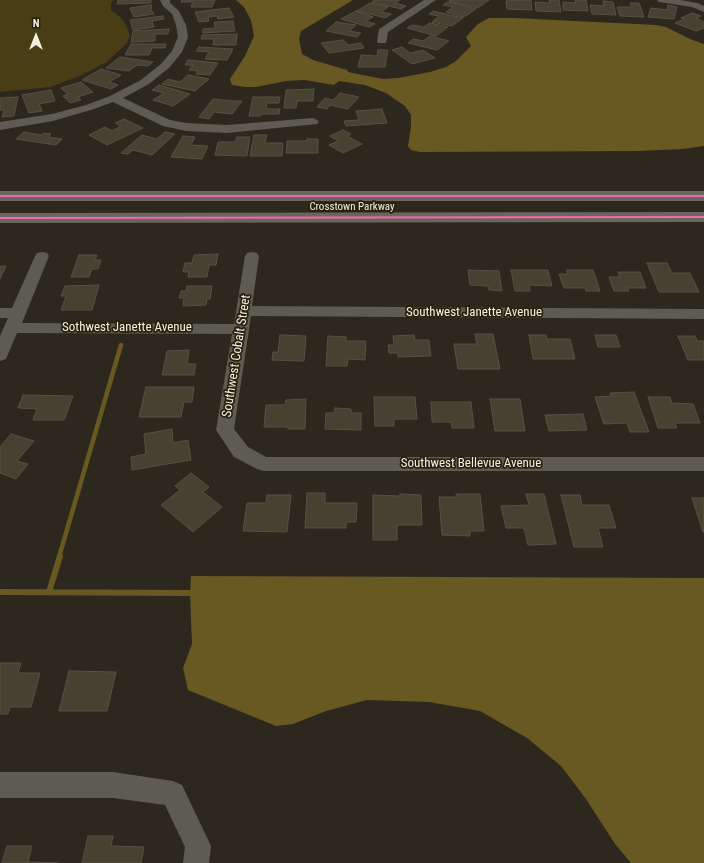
<!DOCTYPE html>
<style>
body{margin:0}
#map{position:relative;width:704px;height:863px;overflow:hidden;background:#2d281d;font-family:"Roboto Condensed",sans-serif}
canvas{display:block}
.north{position:absolute;left:16px;top:16px;width:40px;height:40px;-webkit-text-stroke:3px #29220d;paint-order:stroke;rotate:0deg;font-size:11px;font-weight:700;line-height:16px;text-align:center;color:#f3eee1}
.north::after{content:'';display:block;margin:auto;width:14px;height:18px;background:#f3eee1;clip-path:polygon(50% 0,100% 100%,50% 72%,0 100%)}
</style>
<div id="map">
<canvas width="704" height="863"></canvas>
<div class="north">N</div>
</div>
<script>
const ctx = document.querySelector('canvas').getContext('2d');
ctx.lineJoin = 'round';
function paint(path, color) {
  ctx.fillStyle = color;
  ctx.fill(path, 'evenodd');
}
function shape(rows) {
  const path = new Path2D();
  for (const r of rows) {
    path.moveTo(r[0], r[1]);
    for (let i = 2; i < r.length; i += 2) path.lineTo(r[i], r[i + 1]);
  }
  return path;
}
function trace(path, color, width, dash) {
  ctx.strokeStyle = color;
  ctx.lineWidth = width;
  ctx.lineCap = dash ? 'butt' : 'round';
  ctx.setLineDash(dash || []);
  ctx.stroke(path);
}
function drawText(font, color, halo, rows, align = 'center') {
  ctx.font = font + ' "Roboto Condensed",sans-serif';
  ctx.lineWidth = 3.5;
  ctx.setLineDash([]);
  ctx.textBaseline = 'middle';
  ctx.strokeStyle = halo;
  ctx.fillStyle = color;
  for (const [text, x, y, turn = 0] of rows) {
    ctx.save();
    ctx.translate(x, y);
    ctx.rotate((+turn || 0) * Math.PI / 180);
    ctx.textAlign = isNaN(turn) ? turn : align;
    if (halo) ctx.strokeText(text, 0, 0);
    ctx.fillText(text, 0, 0);
    ctx.restore();
  }
}
const green = shape([
 [0,0,114,0,111,3,111,10,121,18,126,25,130,36,126,44,105,63,82,75,51,87,0,92]
]);
const water = shape([
 [236,0,353,0,301,31,299,39,302,54,313,60,347,70,348,72,383,79,398,78,430,72,446,67,456,61,471,46,466,37,478,24,489,18,514,18,656,25,666,27,690,39,704,44,704,146,683,149,637,151,420,152,411,150,408,146,411,126,411,115,405,106,386,93,365,85,339,81,334,85,305,80,286,81,256,87,245,87,232,85,230,79,245,56,254,36,251,20,244,7],
 [191,576,704,578,704,863,631,863,615,844,586,799,561,766,527,738,480,711,429,702,367,700,326,711,293,724,276,726,188,690,183,668,192,644,190,593]
]);
const streamFar1 = shape([
 [59,557,121,345]
]);
const stream = shape([
 [0,592,190,593],
 [49,592,60,556]
]);
const building = shape([
 [118,0,151,0,151,3,117,4,118,0],
 [182,0,215,0,212,7,191,7,193,2,181,2,182,0],
 [375,0,400,0,395,3,406,6,401,9,372,2,375,0],
 [450,0,489,0,478,8,449,1,450,0],
 [521,0,531,0,532,10,507,9,506,1,521,0],
 [549,0,559,0,561,12,536,11,535,2,550,3,549,0],
 [575,0,586,0,588,11,563,10,563,2,576,3,575,0],
 [603,1,613,2,616,15,592,14,590,5,604,6,603,1],
 [448,2,476,9,464,17,446,12,453,7,443,5,448,2],
 [370,3,388,7,381,12,391,14,386,18,357,11,370,3],
 [630,3,639,3,644,17,620,16,617,7,632,7,630,3],
 [151,5,152,8,150,8,154,14,134,17,130,8,151,5],
 [668,5,677,7,674,19,648,17,651,8,667,10,668,5],
 [229,8,234,17,218,19,217,16,208,17,209,21,199,22,195,12,229,8],
 [356,11,373,17,365,21,375,24,369,27,341,19,356,11],
 [433,11,463,18,452,26,432,22,439,16,429,14,433,11],
 [692,13,701,16,696,18,704,22,704,28,696,31,675,23,685,19,681,18,692,13],
 [163,16,164,19,152,21,154,27,133,30,130,20,163,16],
 [233,21,235,31,203,33,203,29,215,28,214,22,233,21],
 [336,22,356,25,349,31,361,33,357,37,326,31,336,22],
 [430,23,448,27,436,36,407,28,412,25,424,27,430,23],
 [169,29,168,34,155,34,155,41,131,42,133,31,169,29],
 [237,34,236,45,213,45,214,39,201,39,202,35,237,34],
 [430,36,449,41,437,50,408,43,413,39,423,41,430,36],
 [343,40,348,45,361,43,364,48,329,53,321,43,343,40],
 [131,44,166,44,165,48,152,48,149,55,125,55,131,44],
 [199,47,233,49,227,60,205,59,209,52,196,51,199,47],
 [402,47,410,53,423,50,435,58,412,64,392,50,402,47],
 [378,50,388,50,385,67,358,67,361,55,377,56,378,50],
 [120,57,153,62,148,66,137,65,129,71,106,68,120,57],
 [188,60,218,63,210,75,196,74,198,71,189,70,193,65,185,65,188,60],
 [101,69,121,75,109,82,118,85,111,89,82,80,101,69],
 [188,75,209,79,195,91,162,84,168,79,180,82,188,75],
 [81,82,93,92,78,97,81,100,70,103,63,96,68,94,61,88,81,82],
 [159,85,190,94,173,106,153,100,164,93,152,90,159,85],
 [314,89,313,101,297,101,296,108,284,108,286,90,314,89],
 [51,90,55,101,39,104,42,111,29,113,22,95,51,90],
 [340,93,359,97,348,109,330,105,327,109,317,107,325,98,333,100,340,93],
 [18,97,14,116,2,117,4,110,0,110,0,98,18,97],
 [253,97,280,97,279,103,267,103,266,109,280,109,279,114,261,114,260,116,249,116,253,97],
 [213,99,234,101,242,101,232,114,214,112,209,119,199,117,213,99],
 [382,109,387,123,346,126,344,121,359,120,356,111,382,109],
 [124,119,143,128,107,145,89,135,105,127,112,131,121,126,115,123,124,119],
 [343,130,351,134,347,136,362,144,343,153,329,145,338,141,330,136,343,130],
 [24,132,41,135,44,133,51,134,48,137,62,139,56,145,16,139,24,132],
 [165,132,175,134,152,155,133,150,128,154,121,153,142,135,157,139,165,132],
 [254,135,267,135,265,143,283,143,282,156,250,156,254,135],
 [183,136,195,137,191,145,208,146,202,159,171,157,183,136],
 [237,137,250,137,247,156,215,155,218,142,235,142,237,137],
 [307,139,318,139,318,153,286,153,287,141,307,141,307,139],
 [218,254,216,265,209,265,207,277,188,277,189,272,183,272,185,263,192,263,194,255,218,254],
 [79,255,97,255,95,260,101,260,98,269,92,269,89,277,71,277,79,255],
 [647,263,667,263,672,273,690,273,699,292,659,292,647,263],
 [0,266,6,266,0,279,0,266],
 [468,270,499,271,502,291,489,290,488,286,470,285,468,270],
 [511,270,548,270,552,286,529,285,530,291,515,291,511,270],
 [567,270,593,270,600,291,586,291,585,288,564,288,559,274,568,274,567,270],
 [618,272,640,272,646,288,627,288,629,291,614,291,609,277,620,277,618,272],
 [99,285,92,310,61,310,66,296,61,296,65,286,99,285],
 [187,286,212,286,210,299,207,299,206,305,183,306,184,298,179,298,181,291,186,291,187,286],
 [475,334,493,334,500,369,458,369,454,344,477,344,475,334],
 [280,335,306,336,304,361,272,360,273,352,278,352,280,335],
 [414,335,415,340,429,340,431,356,398,357,398,353,389,353,388,345,394,345,393,336,414,335],
 [529,335,546,335,547,339,570,339,575,359,533,359,529,335],
 [595,335,616,335,620,347,598,347,595,335],
 [328,336,346,337,346,341,366,341,365,360,348,359,347,366,326,366,328,336],
 [678,336,695,336,697,341,704,341,704,360,688,360,678,336],
 [189,350,187,364,196,364,194,375,162,375,167,351,189,350],
 [146,387,194,387,192,402,184,402,181,417,139,417,146,387],
 [634,392,649,432,630,432,627,423,604,424,595,397,611,396,610,393,634,392],
 [23,395,73,396,64,420,33,420,37,409,18,408,23,395],
 [374,397,415,397,417,419,394,419,394,426,375,426,374,397],
 [648,397,670,397,672,403,693,404,700,423,675,423,677,428,658,428,648,397],
 [306,399,305,429,288,429,288,427,264,427,266,405,285,405,286,400,306,399],
 [490,399,520,399,525,431,495,431,490,399],
 [431,402,471,402,474,428,452,428,451,422,432,422,431,402],
 [335,408,351,409,351,413,361,413,361,430,325,429,326,413,334,413,335,408],
 [583,414,587,430,549,431,545,415,583,414],
 [172,429,173,443,188,440,191,460,132,470,131,457,146,454,144,434,172,429],
 [11,434,34,441,17,461,28,464,16,479,0,473,0,447,11,434],
 [191,473,209,487,203,492,222,507,193,532,161,505,180,490,175,486,191,473],
 [307,493,325,493,325,503,357,503,356,522,346,522,346,528,305,528,307,493],
 [400,494,421,495,422,525,397,525,397,540,373,540,373,495,400,496,400,494],
 [456,494,480,494,484,531,470,531,470,536,442,535,439,497,457,497,456,494],
 [526,494,544,494,556,544,528,545,524,528,506,528,501,506,529,505,526,494],
 [267,495,291,495,287,532,243,531,247,503,266,503,267,495],
 [561,495,580,495,582,505,609,505,616,528,598,528,603,547,574,547,561,495],
 [692,498,704,498,704,532,703,532,692,498],
 [0,663,21,663,18,673,40,673,31,707,10,707,8,714,0,714,0,663],
 [69,671,116,672,107,711,59,711,69,671],
 [88,836,113,836,111,846,144,847,141,863,82,863,88,836],
 [7,846,32,846,28,862,59,863,2,863,7,846]
]);
const minor = shape([
 [160,0,170,0,170,3,179,11,186,25,188,37,182,52,170,67,149,84,123,98,170,120,186,123,227,125,313,118,317,120,319,122,317,124,227,133,186,131,163,126,113,102,94,109,53,121,0,130,0,122,52,114,86,105,110,96,141,80,162,63,172,51,178,37,176,25,172,14,163,6,160,0],
 [424,0,436,0,388,32,386,43,378,43,377,41,379,29,424,0],
 [657,0,680,0,697,3,704,6,704,12,692,7,659,2,657,0],
 [42,252,47,253,49,256,22,323,234,324,245,256,247,253,252,252,257,253,259,256,252,306,704,309,704,319,251,316,234,429,248,447,266,457,704,457,704,471,264,471,257,469,234,457,216,430,232,334,17,333,6,359,0,361,0,336,8,318,0,318,0,308,12,308,35,256,37,253,42,252],
 [0,772,113,772,173,781,182,785,211,846,209,863,183,863,185,847,165,805,113,798,0,798,0,772]
]);
const secondary = shape([
 [0,191,704,191,704,201,0,201,0,191],
 [704,212,704,222,0,223,0,213,704,212]
]);
const cycleway = shape([
 [0,195,704,195,704,197,0,197,0,195],
 [704,216,704,218,0,219,0,217,704,216]
]);
const farStreetnames = [
 ["Crosstown Parkway",352,207]
];
const streetNames = [
 ["Southwest Janette Avenue",474,313],
 ["Sothwest Janette Avenue",127,328],
 ["Southwest Cobalt Street",237,356,-81],
 ["Southwest Bellevue Avenue",471,464]
];
paint(green, '#493d15');
paint(water, '#685822');
trace(streamFar1, '#685822', 4.5);
trace(stream, '#685822', 6);
paint(building, '#464130');
trace(building, '#555147', 1);
paint(minor, '#5e5b53');
paint(secondary, '#69665b');
paint(cycleway, '#f766af');
drawText('11px', '#f3eee1', '#29220d', farStreetnames);
drawText('13px', '#f3eee1', '#29220d', streetNames);
</script>
